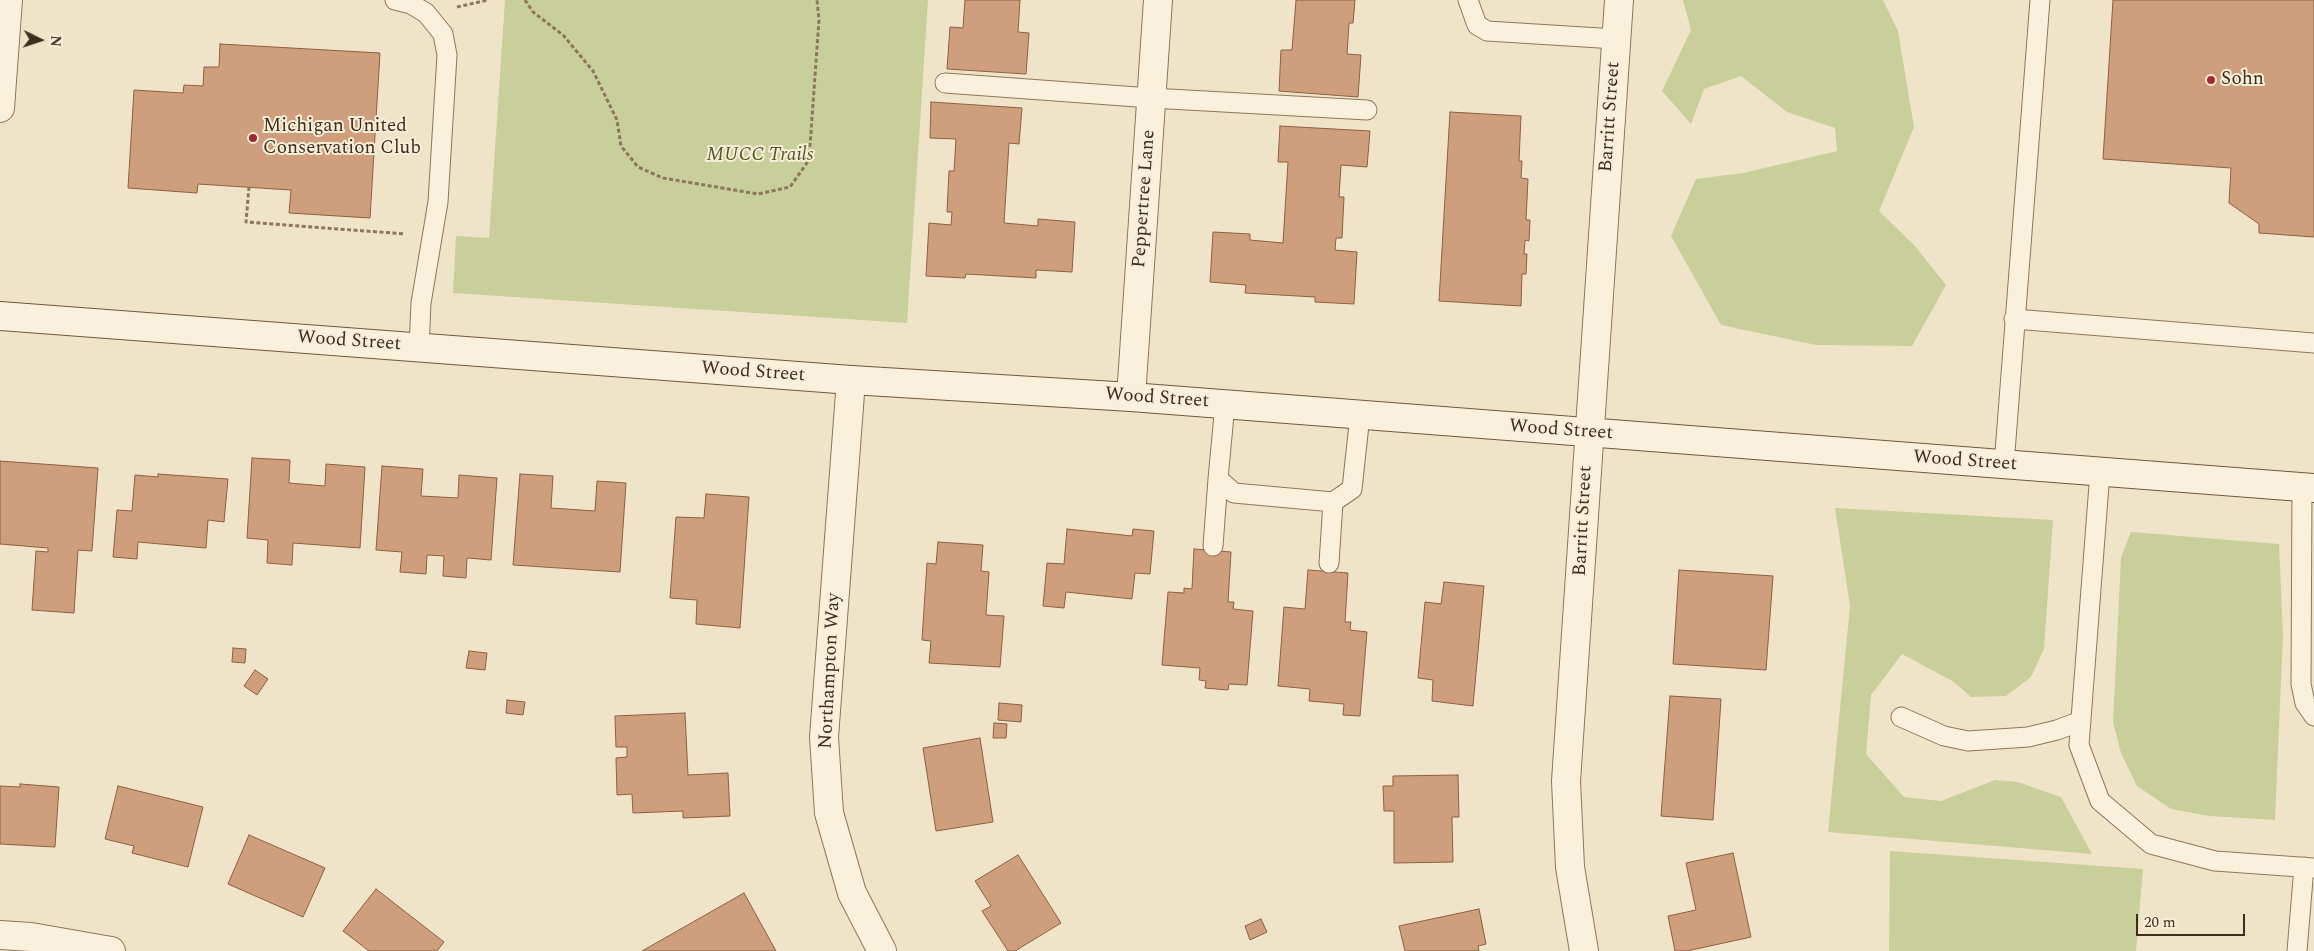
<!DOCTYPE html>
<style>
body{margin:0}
#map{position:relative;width:2314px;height:951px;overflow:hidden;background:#f0e4c8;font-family:Spectral,serif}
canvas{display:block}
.north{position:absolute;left:15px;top:15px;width:50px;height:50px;-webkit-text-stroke:4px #f7eed8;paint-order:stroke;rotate:94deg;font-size:14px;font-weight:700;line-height:20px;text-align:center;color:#3d2e20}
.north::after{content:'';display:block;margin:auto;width:18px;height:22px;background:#3d2e20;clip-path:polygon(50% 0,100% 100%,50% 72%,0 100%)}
.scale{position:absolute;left:2136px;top:914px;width:109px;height:22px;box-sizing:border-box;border:2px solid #3d2e20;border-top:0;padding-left:6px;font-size:15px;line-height:18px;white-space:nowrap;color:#3d2e20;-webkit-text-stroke:4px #f7eed8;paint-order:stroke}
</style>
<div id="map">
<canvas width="2314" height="951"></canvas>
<div class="north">N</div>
<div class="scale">20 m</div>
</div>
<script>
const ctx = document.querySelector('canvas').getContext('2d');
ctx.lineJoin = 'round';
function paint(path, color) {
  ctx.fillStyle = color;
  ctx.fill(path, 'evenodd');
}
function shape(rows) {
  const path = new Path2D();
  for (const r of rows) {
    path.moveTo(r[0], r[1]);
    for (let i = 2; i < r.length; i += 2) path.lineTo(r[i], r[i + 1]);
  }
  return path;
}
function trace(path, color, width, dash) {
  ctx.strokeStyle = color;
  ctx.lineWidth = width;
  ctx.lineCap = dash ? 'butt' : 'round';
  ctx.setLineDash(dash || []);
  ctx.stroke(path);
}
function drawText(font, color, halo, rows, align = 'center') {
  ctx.font = font + ' Spectral,serif';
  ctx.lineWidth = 4;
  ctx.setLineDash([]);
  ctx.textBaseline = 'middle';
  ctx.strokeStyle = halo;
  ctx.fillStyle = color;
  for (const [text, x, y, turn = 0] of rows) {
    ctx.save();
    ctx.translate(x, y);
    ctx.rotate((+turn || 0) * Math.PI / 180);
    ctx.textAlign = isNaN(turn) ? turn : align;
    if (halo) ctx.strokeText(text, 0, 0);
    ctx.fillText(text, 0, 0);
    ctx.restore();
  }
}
const green = shape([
 [505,0,928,0,907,323,453,293,456,236,489,238],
 [1683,0,1883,0,1898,31,1914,127,1879,211,1915,246,1946,285,1912,346,1816,345,1721,325,1671,236,1696,179,1743,173,1837,151,1835,128,1787,112,1741,76,1704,89,1691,124,1662,91,1691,30],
 [1835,508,2053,520,2044,649,2031,677,2006,696,1971,697,1954,682,1902,654,1871,695,1866,754,1904,797,1941,801,1995,780,2018,782,2061,797,2092,854,1828,832,1850,606],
 [2131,532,2279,544,2283,634,2275,820,2209,816,2171,809,2137,786,2121,753,2113,722,2121,557],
 [1890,851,2143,869,2136,951,1889,951]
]);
const building = shape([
 [965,0,1020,0,1018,32,1029,33,1026,74,947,69,950,27,963,28,965,0],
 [1296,0,1355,0,1353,23,1349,23,1347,54,1361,55,1358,97,1279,91,1281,50,1292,50,1296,0],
 [2113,0,2314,0,2314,237,2259,233,2259,224,2229,203,2231,168,2103,159,2113,0],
 [220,44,380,53,370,218,289,213,291,190,198,184,197,193,128,188,134,90,183,93,184,85,203,86,204,67,219,67,220,44],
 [931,102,1022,108,1019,144,1009,143,1004,223,1038,226,1038,219,1075,222,1072,272,1036,270,1036,278,966,274,965,278,926,276,929,223,951,225,952,212,947,212,949,171,954,171,956,139,930,138,931,102],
 [1450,112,1521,116,1519,161,1522,161,1521,178,1528,179,1526,220,1530,220,1529,241,1525,240,1524,254,1527,254,1526,274,1522,274,1521,306,1439,301,1450,112],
 [1280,126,1370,131,1367,167,1341,165,1339,197,1344,197,1342,238,1336,238,1335,250,1357,252,1354,304,1315,302,1315,297,1245,293,1246,285,1210,282,1213,232,1250,234,1250,240,1283,243,1288,162,1278,162,1280,126],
 [252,458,290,460,289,483,325,486,326,464,365,467,360,548,293,543,292,565,267,563,268,540,247,538,252,458],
 [0,461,98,468,92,551,78,550,74,613,32,610,36,551,48,552,48,548,0,544,0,461],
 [382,466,423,469,421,496,458,498,459,475,497,478,491,560,467,558,466,578,443,576,444,556,427,555,426,574,400,572,402,552,376,550,382,466],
 [158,474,228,479,224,522,208,520,206,548,138,542,137,559,113,557,117,510,132,511,135,475,158,477,158,474],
 [520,474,553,476,551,508,595,511,597,481,626,483,620,572,513,565,520,474],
 [706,494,749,497,740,628,696,624,697,600,670,598,676,517,704,518,706,494],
 [1067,529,1132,536,1133,529,1154,531,1150,574,1135,573,1132,599,1066,592,1064,608,1043,606,1047,563,1064,564,1067,529],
 [938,542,983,545,981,571,989,572,986,615,1004,616,1000,667,929,663,931,641,922,640,927,563,936,564,938,542],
 [1194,549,1231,552,1228,602,1234,602,1233,609,1253,611,1247,685,1229,684,1228,690,1205,688,1206,681,1199,680,1200,668,1162,665,1168,592,1184,593,1184,588,1192,589,1194,549],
 [1308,570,1348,573,1345,622,1351,622,1350,630,1367,632,1360,716,1343,715,1344,704,1309,701,1310,689,1278,686,1284,607,1305,609,1308,570],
 [1679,570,1773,576,1766,670,1673,664,1679,570],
 [1444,582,1484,586,1473,706,1432,701,1433,680,1418,678,1425,602,1441,604,1444,582],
 [233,648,246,649,245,663,232,662,233,648],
 [469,651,487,653,485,670,466,668,469,651],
 [255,670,268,679,257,695,244,686,255,670],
 [1670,696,1721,699,1713,820,1661,816,1670,696],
 [507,700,525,702,523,715,506,713,507,700],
 [999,703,1022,705,1021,722,998,720,999,703],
 [685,713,688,775,728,773,730,816,683,818,683,811,633,813,632,794,617,795,616,758,627,757,627,747,616,747,615,716,685,713],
 [994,723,1007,724,1006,738,993,738,994,723],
 [980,738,993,822,936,831,923,748,980,738],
 [1458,775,1459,817,1452,817,1453,862,1394,863,1394,811,1384,811,1383,786,1393,786,1393,776,1458,775],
 [20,784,59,787,55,847,0,844,0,786,20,787,20,784],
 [118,786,203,807,188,867,132,853,134,846,105,839,118,786],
 [249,835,325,868,303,917,228,884,249,835],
 [1733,853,1751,937,1687,951,1675,951,1668,916,1696,910,1686,863,1733,853],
 [1018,855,1061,923,1015,951,1008,951,982,911,991,906,975,881,1018,855],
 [376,889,444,942,437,951,369,951,343,931,376,889],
 [744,893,776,951,642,951,744,893],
 [1479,909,1486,944,1478,946,1479,951,1405,951,1399,926,1479,909],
 [1261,919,1267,932,1250,940,1245,926,1261,919]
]);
const path = shape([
 [525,0,533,12,563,35,593,71,617,120,621,146,638,167,663,178,758,194,790,187,809,160,819,20,817,0],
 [457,7,488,0],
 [249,187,246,222,405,234]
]);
const lane = shape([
 [395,0,411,4,426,13,443,34,447,55,438,202,421,303,419,348],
 [1468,0,1477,25,1487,31,1616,39],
 [945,83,1151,98,1367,110],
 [2014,319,2314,343],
 [1225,404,1218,479,1234,493,1333,502,1352,489,1360,415],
 [2004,465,2040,0],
 [2100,472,2079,745,2100,801,2151,844,2215,861,2314,868],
 [2302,487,2301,684,2305,703,2314,716],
 [1213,546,1218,479],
 [1329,563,1333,502],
 [1901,717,1944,736,1968,741,2028,737,2057,730,2081,721],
 [2297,951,2304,867]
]);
const street = shape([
 [0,108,8,0],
 [851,380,824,737,829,813,852,893,882,951],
 [1131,397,1158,0],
 [0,935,31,937,111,951],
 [1584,951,1570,867,1566,781,1619,0]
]);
const secondary = shape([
 [0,316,851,380,1131,397,2314,488]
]);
const markers = [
 [2211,80,5,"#9e2a2b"],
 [253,138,5,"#9e2a2b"]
];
const poiNames = [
 ["Sohn",2221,80],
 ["Michigan United",263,127],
 ["Conservation Club",263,149]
];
const streetNames = [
 ["Barritt Street",1611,117,-86],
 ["Peppertree Lane",1145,199,-86],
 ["Wood Street",349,342,4],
 ["Wood Street",753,373,4],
 ["Wood Street",1157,399,4],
 ["Wood Street",1561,431,4],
 ["Wood Street",1965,462,4],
 ["Barritt Street",1584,521,-87],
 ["Northampton Way",831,671,-87]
];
const parkNames = [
 ["MUCC Trails",760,156]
];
paint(green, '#c9cf9b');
paint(building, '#cf9f7d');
trace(building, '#8d5f41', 1);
trace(lane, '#8d765c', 21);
trace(street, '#8d765c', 30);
trace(secondary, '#6f573f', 30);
trace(path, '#8d765c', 3, [4, 2.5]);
trace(lane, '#faf1dc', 19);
trace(street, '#faf1dc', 28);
trace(secondary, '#faf1dc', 28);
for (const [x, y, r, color] of markers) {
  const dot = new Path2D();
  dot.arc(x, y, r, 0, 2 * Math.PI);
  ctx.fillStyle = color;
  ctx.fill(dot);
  trace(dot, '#f7eed8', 2);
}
drawText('19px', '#3d2e20', '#f7eed8', poiNames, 'left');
drawText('19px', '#3d2e20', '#f7eed8', streetNames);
drawText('italic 19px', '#4d5a26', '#f7eed8', parkNames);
</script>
